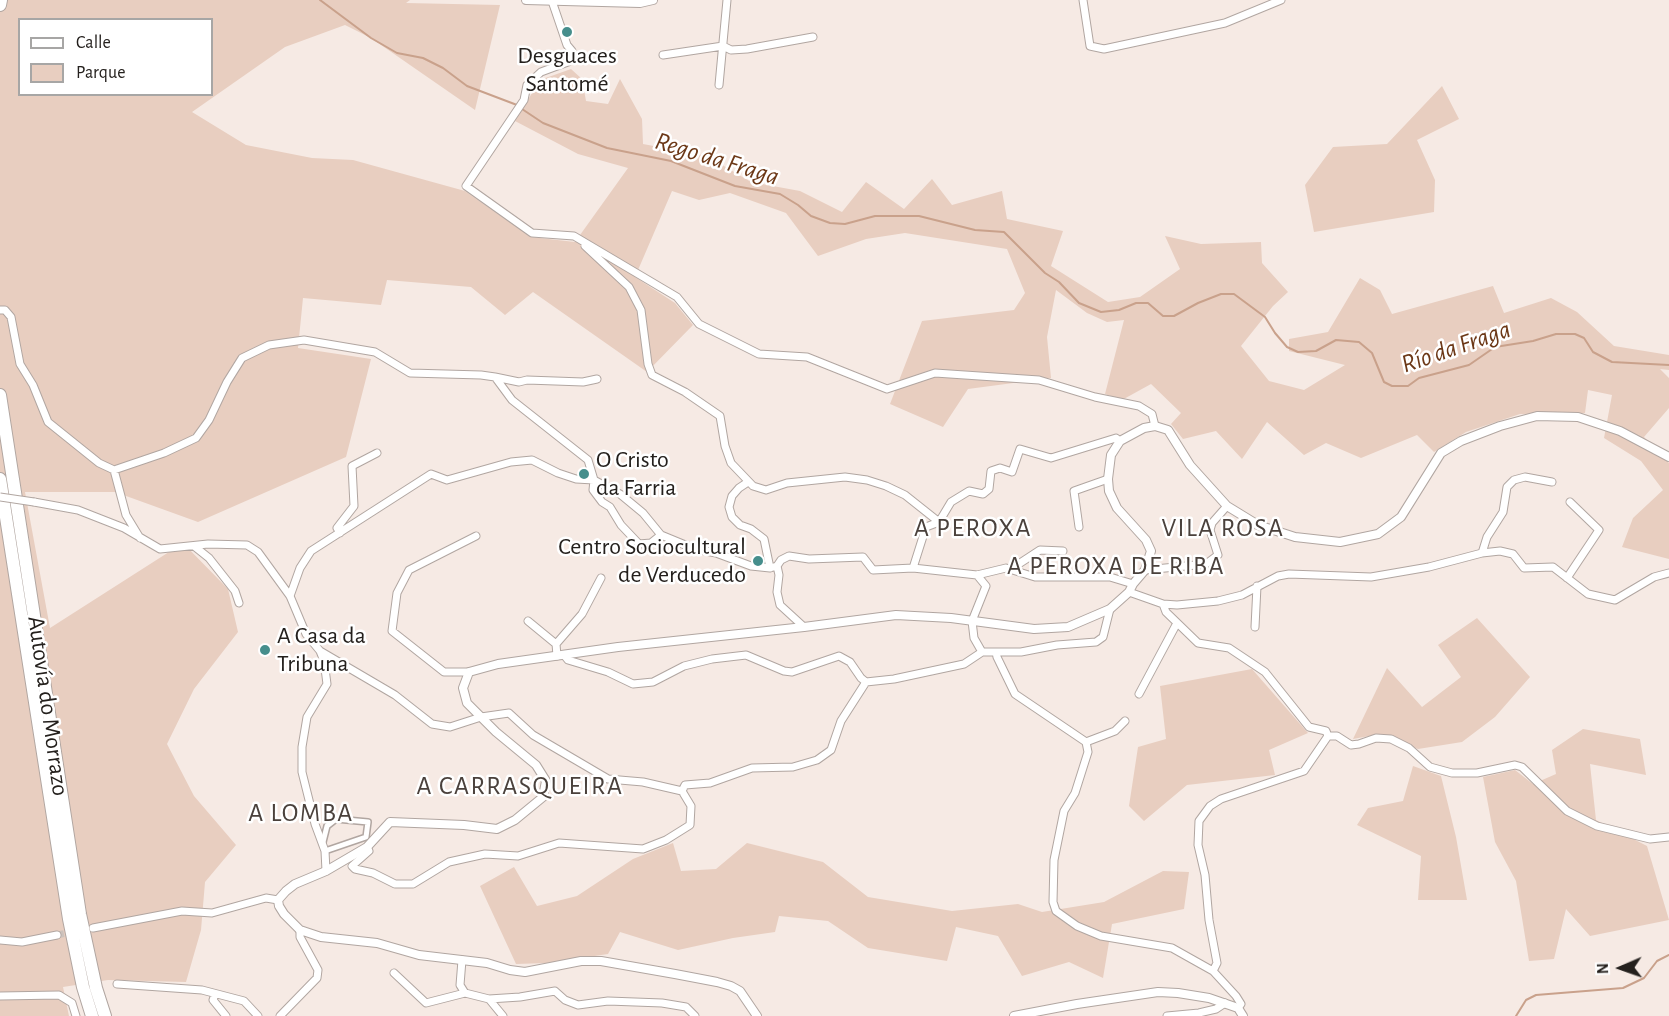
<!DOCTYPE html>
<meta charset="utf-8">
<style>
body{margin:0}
#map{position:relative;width:1669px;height:1016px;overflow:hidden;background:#f6eae4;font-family:"Alegreya Sans",sans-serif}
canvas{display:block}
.legend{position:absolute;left:18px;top:18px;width:195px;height:78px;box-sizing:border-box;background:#fff;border:2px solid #a7a6a5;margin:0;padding:8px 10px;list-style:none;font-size:18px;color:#24201d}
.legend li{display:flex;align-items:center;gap:12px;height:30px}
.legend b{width:30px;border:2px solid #a7a6a5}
.north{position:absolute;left:1591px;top:938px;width:60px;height:60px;-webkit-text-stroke:4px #fff;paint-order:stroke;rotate:268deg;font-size:16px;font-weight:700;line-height:24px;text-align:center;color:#24201d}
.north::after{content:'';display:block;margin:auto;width:21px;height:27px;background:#24201d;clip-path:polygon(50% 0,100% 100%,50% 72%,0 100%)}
</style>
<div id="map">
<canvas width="1669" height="1016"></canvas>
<ul class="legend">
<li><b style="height:8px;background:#fff"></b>Calle</li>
<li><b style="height:16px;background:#e8cec0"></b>Parque</li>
</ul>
<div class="north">N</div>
</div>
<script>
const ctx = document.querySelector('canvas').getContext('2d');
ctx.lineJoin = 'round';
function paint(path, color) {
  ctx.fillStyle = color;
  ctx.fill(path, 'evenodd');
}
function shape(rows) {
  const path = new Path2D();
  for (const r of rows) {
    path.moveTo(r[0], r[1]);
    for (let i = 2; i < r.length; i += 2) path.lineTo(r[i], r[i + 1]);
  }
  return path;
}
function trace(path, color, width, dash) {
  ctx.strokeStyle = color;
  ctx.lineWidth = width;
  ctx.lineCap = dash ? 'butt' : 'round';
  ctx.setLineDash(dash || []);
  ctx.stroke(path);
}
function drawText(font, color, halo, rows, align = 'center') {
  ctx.font = font + ' "Alegreya Sans",sans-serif';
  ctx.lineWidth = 5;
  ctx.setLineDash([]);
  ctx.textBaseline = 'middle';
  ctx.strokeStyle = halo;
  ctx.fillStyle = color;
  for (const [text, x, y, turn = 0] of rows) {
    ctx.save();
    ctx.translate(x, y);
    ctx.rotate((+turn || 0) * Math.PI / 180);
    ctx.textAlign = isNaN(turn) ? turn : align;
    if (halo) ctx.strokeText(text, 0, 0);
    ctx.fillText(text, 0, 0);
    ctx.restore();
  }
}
const green = shape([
 [0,0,410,0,406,3,500,5,475,110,371,38,345,25,285,47,192,112,246,145,312,158,353,160,465,191,531,237,575,242,628,168,578,154,515,121,540,80,571,69,582,79,586,101,608,104,620,79,642,119,643,144,707,156,751,182,800,191,842,212,866,182,904,209,932,179,952,205,1002,191,1007,219,1063,231,1051,266,1108,302,1140,297,1180,269,1165,236,1201,244,1261,242,1262,263,1288,292,1273,306,1241,346,1269,381,1304,390,1345,365,1289,351,1289,339,1328,332,1360,278,1380,290,1392,314,1493,286,1504,313,1551,298,1577,312,1614,346,1669,355,1669,370,1660,369,1669,378,1669,408,1644,437,1669,463,1669,559,1622,547,1633,518,1663,490,1641,461,1604,438,1612,395,1588,390,1585,413,1520,414,1466,432,1434,452,1417,435,1361,458,1326,443,1304,455,1267,422,1242,459,1216,431,1183,439,1171,424,1181,413,1151,384,1122,400,1105,394,1124,320,1107,322,1087,313,1056,290,1047,337,1051,378,968,389,943,427,890,404,922,321,1014,310,1025,293,1007,249,905,233,866,239,818,256,786,213,730,193,699,200,672,191,635,277,675,303,693,325,647,372,533,292,505,315,471,287,387,280,381,305,303,298,298,348,371,359,346,457,198,522,115,492,25,492,50,628,183,543,228,589,238,632,194,689,167,744,194,796,236,845,205,882,201,930,186,982,108,980,63,987,69,1016,0,1016],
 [20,20,212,20,212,94,20,94],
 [1442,86,1459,119,1417,140,1435,180,1434,212,1314,232,1305,185,1333,147,1387,144],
 [1477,618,1530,677,1495,717,1462,742,1418,749,1380,734,1353,739,1387,668,1422,707,1461,677,1438,645],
 [1252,669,1308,733,1269,750,1275,775,1187,785,1144,821,1129,806,1138,747,1166,739,1160,686],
 [1583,729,1640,739,1646,775,1590,764,1596,820,1647,846,1669,920,1590,936,1566,909,1554,959,1529,961,1516,881,1495,842,1483,777,1515,770,1533,784,1556,774,1552,750],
 [1413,766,1441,776,1456,837,1467,900,1418,900,1421,856,1357,825,1368,808,1403,801],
 [673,843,681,871,716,869,747,843,823,862,868,897,952,911,1018,904,1042,912,1104,902,1163,871,1189,872,1184,909,1112,924,1103,978,1069,962,1022,976,998,936,956,927,947,961,868,948,828,921,779,916,775,932,733,938,678,950,620,932,608,954,548,963,516,964,480,886,514,867,537,906,577,896,633,859]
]);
const stream = shape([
 [320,0,371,38,397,53,423,58,443,68,467,86,517,105],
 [522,109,543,123,607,148,671,161,735,186,780,194,798,205,811,216,830,223,845,224,875,216,919,216,975,230,1004,232,1045,273,1059,282,1079,303,1101,312,1119,310,1136,303,1148,303,1163,316,1174,316,1198,303,1221,294,1234,294,1265,317,1275,333,1287,347,1298,352,1316,351,1336,340,1359,342,1372,353,1384,382,1392,386,1408,386,1419,378,1469,365,1495,347,1533,341,1556,334,1575,334,1584,338,1593,352,1612,362,1669,365],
 [1516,1016,1526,1000,1536,995,1623,988,1644,978,1657,961,1669,955]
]);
const minorTunnel = shape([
 [57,935,93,928]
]);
const pedestrian = shape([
 [323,842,327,826,336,819,368,822,366,837,325,851]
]);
const minor = shape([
 [1083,0,1090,46,1104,49,1225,23,1281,0],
 [552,1,567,45,572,51,573,56,568,62,541,72,527,85,524,100,466,186,532,233,574,236,677,297,699,324,759,354,807,357,887,389,935,373,1039,380,1095,397,1139,406,1152,414,1155,426],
 [663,55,723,46,731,50,747,49,813,37],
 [719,85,727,0],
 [585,246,629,287,641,310,648,364,652,375,685,392,720,416,725,446,731,463,753,486,766,490,787,483,845,477,867,480,886,486,905,495,939,522],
 [0,310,5,310,11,317,20,364,33,385,48,422,99,463,114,470,126,515,140,538],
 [495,377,519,382,527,380,583,382,597,379],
 [114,470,164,453,196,438,209,420,227,382,242,358,269,345,304,340,375,352,410,373,481,375,495,377,512,400,588,460,594,480,620,494,643,513,661,535,695,549,716,553,751,566,770,568,777,566,781,560,789,556,809,559,863,557,873,570,913,568,977,575,1006,568,1035,577,1110,577,1133,584],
 [748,482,739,488,732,496,729,507,732,517,740,525,751,529,764,539,770,568],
 [34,502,78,510,124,528,160,549,208,544,247,545,258,552,290,596,306,634,320,651,395,695,432,724,450,727,481,717,509,713,533,735,608,779,643,782,682,791],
 [1079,527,1074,491,1108,479],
 [340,533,337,528,354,506,352,466,377,453],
 [194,546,209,558,235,591,239,603],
 [1482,553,1487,537,1503,512,1507,487,1514,480,1525,477,1552,482],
 [777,566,779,575,777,592,780,605,804,627],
 [913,568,926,527,939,522,951,502,969,491,983,494,989,489,991,471,1000,468,1012,472,1020,449,1051,458,1116,438,1120,441],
 [1011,569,1040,550,1063,551],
 [1145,570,1206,564,1218,555,1210,530,1212,523,1227,506],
 [977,575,986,586,972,621,974,638,982,652],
 [1567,578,1599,530,1570,502],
 [1129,592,1163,604,1177,605,1218,601,1242,595,1278,576,1289,574,1371,577,1429,567,1482,553,1500,551,1513,554,1524,568,1553,567,1588,594,1615,600,1654,577,1669,573],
 [290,596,300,568,311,551,431,474,447,480,511,462,532,460,558,473,576,479,594,480,593,490,602,502,610,507,621,525,639,544,651,543,661,535],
 [1163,604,1166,612,1198,643,1229,648,1265,672,1309,727,1326,731,1328,736],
 [528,621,556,644,557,656],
 [1255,627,1257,586],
 [556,644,582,614,601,578],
 [320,651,324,661,327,684,307,717,302,747,302,772,315,824,325,851,326,871],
 [996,652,997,657,1015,694,1086,742,1088,752,1075,793,1064,811,1054,860,1053,902,1056,911,1077,926,1101,936,1172,948,1213,971],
 [564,655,568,660,608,672,633,684,653,682,684,666,712,659,746,655,784,671,792,672,839,656,850,662,861,678,866,682,894,679,964,664,982,652,1021,652,1057,645,1096,642,1103,637,1110,609],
 [469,672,444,672,392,631,397,593,409,570,476,536],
 [1139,694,1177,623],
 [1086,742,1115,731,1125,721],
 [367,847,369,851,352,866,355,869,373,873,395,884,413,884,449,862,485,854,518,856,559,843,643,849,666,840,690,825,691,806,682,791,685,785,710,783,752,768,793,767,817,760,831,750,841,721,866,682],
 [93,928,182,911,212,913,266,898,278,900],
 [0,940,22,942,57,935],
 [462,960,460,985,465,993,489,999,503,1016],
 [394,973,426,1003,465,993],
 [117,984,202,990,244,1001,258,1016],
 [215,994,213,1000,226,1016],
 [0,996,59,995,72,1003,76,1016],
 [489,999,520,997,555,991,565,1000,578,1005,608,1001,662,1003,686,1007,695,1016],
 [1238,1008,1241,1004,1236,996,1213,971,1217,963,1209,920,1205,875,1198,845,1199,821,1210,806,1221,799,1304,771,1328,736,1337,736,1351,745,1359,744,1376,738,1391,739,1409,748,1430,767,1452,773,1477,773,1515,765,1522,767,1567,811,1597,826,1650,839,1669,837],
 [280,1016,317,978,318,970,300,937,300,930],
 [1167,1016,1199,1013,1216,1009,1225,1003]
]);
const tertiary = shape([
 [526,0,640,3,653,0],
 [757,1016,740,991,731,986,717,982,675,974,601,961,581,961,525,972,510,970,487,963,419,955,377,943,321,937,300,930,284,914,279,906,278,900,286,891,295,884,326,871,367,847,390,822,464,825,497,829,515,820,543,797,546,781,536,765,496,732,467,703,463,688,469,672,498,664,618,647,804,627,896,615,951,618,1034,629,1068,627,1110,609,1129,592,1133,584,1145,570,1151,551,1146,540,1117,508,1109,491,1108,479,1111,455,1120,441,1144,428,1155,426,1168,430,1190,465,1227,506,1258,525,1295,537,1340,542,1378,534,1401,517,1441,453,1461,441,1500,426,1537,416,1578,417,1620,431,1669,457],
 [1014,1016,1077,1004,1158,992,1178,993,1209,998,1238,1008,1243,1016]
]);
const motorway = shape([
 [0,5,1,0],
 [0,395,80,914,96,988,105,1016],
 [0,479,69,919,83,987,92,1016]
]);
const minorBridge = shape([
 [0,497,34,502]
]);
const markers = [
 [567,32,6,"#468e8c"],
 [584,474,6,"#468e8c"],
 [758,561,6,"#468e8c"],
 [265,650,6,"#468e8c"]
];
const poiNames = [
 ["Desguaces",567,56,"center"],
 ["Santomé",567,84,"center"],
 ["O Cristo",596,460],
 ["da Farria",596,488],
 ["Centro Sociocultural",746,547,"right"],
 ["de Verducedo",746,575,"right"],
 ["A Casa da",277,636],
 ["Tribuna",277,664]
];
const streetNames = [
 ["Autovía do Morrazo",48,706,82]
];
const waterNames = [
 ["Rego da Fraga",717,159,17],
 ["Río da Fraga",1456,347,-19]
];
const neighbourhoodNames = [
 ["A PEROXA",973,528],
 ["VILA ROSA",1223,528],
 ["A PEROXA DE RIBA",1116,566],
 ["A CARRASQUEIRA",520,786],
 ["A LOMBA",301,813]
];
paint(green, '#e8cec0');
trace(stream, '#c9a18b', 2);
trace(minorTunnel, '#ccc2bc', 7, [7, 3.5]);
trace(pedestrian, '#b1a6a1', 8);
trace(minor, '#b1a6a1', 9);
trace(tertiary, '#b1a6a1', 10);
trace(motorway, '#b1a6a1', 14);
trace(pedestrian, '#fff', 5);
trace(minor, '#fff', 7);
trace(tertiary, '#fff', 8);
trace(motorway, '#fff', 12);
trace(minorBridge, '#b1a6a1', 9, []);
trace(minorBridge, '#fff', 7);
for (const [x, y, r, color] of markers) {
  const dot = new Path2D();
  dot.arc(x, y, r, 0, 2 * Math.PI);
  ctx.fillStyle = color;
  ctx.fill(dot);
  trace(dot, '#fff', 2);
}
drawText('24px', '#24201d', '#fff', poiNames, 'left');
drawText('24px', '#24201d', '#fff', streetNames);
drawText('italic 26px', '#6c3817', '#fff', waterNames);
ctx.letterSpacing = '1.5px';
drawText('26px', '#4a413c', '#fff', neighbourhoodNames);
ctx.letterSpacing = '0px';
</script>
